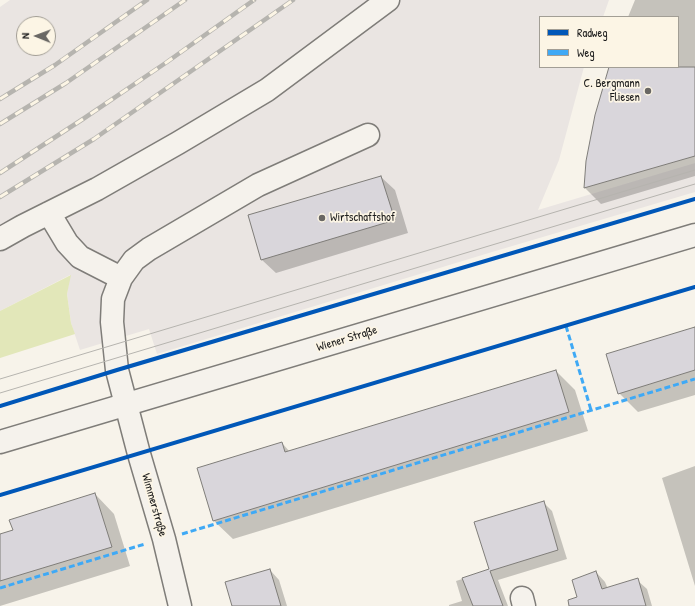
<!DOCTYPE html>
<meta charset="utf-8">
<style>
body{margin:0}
#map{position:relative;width:695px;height:606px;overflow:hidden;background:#f7f3ea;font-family:"Patrick Hand",sans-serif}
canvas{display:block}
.legend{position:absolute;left:539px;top:16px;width:140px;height:52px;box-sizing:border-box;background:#fcf5e5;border:1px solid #a29e95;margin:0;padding:5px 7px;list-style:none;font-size:12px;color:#1c1c1c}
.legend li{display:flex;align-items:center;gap:8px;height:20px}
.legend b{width:20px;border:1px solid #a29e95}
.north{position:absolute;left:16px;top:16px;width:40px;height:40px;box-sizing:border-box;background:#fcf5e5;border:1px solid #a29e95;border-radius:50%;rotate:271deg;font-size:11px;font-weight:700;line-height:16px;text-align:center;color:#1c1c1c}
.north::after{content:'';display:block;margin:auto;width:14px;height:18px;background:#696764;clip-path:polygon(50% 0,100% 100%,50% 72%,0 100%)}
</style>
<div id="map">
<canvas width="695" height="606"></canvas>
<ul class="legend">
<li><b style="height:5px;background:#0057b8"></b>Radweg</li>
<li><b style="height:5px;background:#3fa9f5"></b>Weg</li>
</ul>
<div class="north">N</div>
</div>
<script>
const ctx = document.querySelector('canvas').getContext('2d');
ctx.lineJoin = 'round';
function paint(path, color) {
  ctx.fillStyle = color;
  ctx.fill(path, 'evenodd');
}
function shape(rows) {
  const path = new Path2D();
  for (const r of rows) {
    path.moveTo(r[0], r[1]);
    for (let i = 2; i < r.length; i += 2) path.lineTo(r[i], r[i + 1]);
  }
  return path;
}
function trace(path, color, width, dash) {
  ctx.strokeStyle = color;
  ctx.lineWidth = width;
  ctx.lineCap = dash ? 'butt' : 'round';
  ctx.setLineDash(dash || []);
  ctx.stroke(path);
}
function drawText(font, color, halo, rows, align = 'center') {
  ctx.font = font + ' "Patrick Hand",sans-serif';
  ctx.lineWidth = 3.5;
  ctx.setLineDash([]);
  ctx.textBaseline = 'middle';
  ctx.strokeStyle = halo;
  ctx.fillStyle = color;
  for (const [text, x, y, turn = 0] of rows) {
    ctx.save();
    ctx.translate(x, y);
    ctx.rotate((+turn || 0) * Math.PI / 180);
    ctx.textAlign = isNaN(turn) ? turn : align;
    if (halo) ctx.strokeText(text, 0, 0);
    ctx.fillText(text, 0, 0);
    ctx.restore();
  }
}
const built = shape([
 [10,0,609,0,603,17,540,17,540,67,584,67,559,160,538,210,695,163,695,192,492,252,157,354,149,329,80,350,71,323,67,294,70,275,0,311,0,7],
 [24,24,48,24,48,48,24,48]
]);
const green = shape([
 [71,275,67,294,71,323,75,334,0,358,0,311]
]);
const shadow = shape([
 [635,0,695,0,695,176,601,204,585,188,587,161,610,67,678,67,678,17,628,17],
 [381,177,395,190,408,233,276,273,262,260,249,216],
 [695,328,695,395,638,412,619,393],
 [556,371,575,390,588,431,233,539,213,520,282,443,290,452],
 [695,466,695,586,662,478],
 [95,494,114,514,130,566,0,606,0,535,14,531],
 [543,502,552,511,567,559,498,580,508,606,449,606,449,605,462,601,456,581,490,570],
 [270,570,279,580,287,606,233,606],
 [596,572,605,582,608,589,637,580,647,589,652,606,581,606]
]);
const building = shape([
 [609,67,695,67,695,156,584,188,586,161,595,115,609,67],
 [381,176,395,220,261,260,248,215,381,176],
 [695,327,695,370,618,394,606,354,695,327],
 [556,370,569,412,213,521,197,468,282,442,285,452,556,370],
 [95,493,112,547,0,581,0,534,13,530,9,520,95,493],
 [544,501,558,550,490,571,503,606,473,606,462,578,489,569,474,522,544,501],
 [270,569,281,606,232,606,225,582,270,569],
 [596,571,602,589,638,578,646,606,569,606,568,600,577,597,572,580,596,571]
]);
const minor = shape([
 [49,213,67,243,80,257,121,278],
 [0,239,23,226,97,189,178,143,267,90,388,0],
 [522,598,524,606],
 [180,606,164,539,139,454,117,370,112,322,113,299,121,278,134,260,149,249,258,185,368,135]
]);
const major = shape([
 [0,442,695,235]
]);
const tram = shape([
 [0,379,695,170],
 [0,393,695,184]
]);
const rail = shape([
 [0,99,55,65,147,0],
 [0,124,66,83,185,0],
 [0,173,83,119,167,62,254,0],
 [0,197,94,139,293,0]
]);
const quiet = shape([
 [566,326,591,410],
 [182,534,695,379],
 [0,588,145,544]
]);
const cycleway = shape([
 [0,406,117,370,695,199],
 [0,495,695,287]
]);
const markers = [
 [648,91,4,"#696764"],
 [322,218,4,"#696764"]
];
const poiNames = [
 ["C. Bergmann",640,84],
 ["Fliesen",640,98],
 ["Wirtschaftshof",330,218,"left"]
];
const streetNames = [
 ["Wiener Straße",347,339,-17],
 ["Wimmerstraße",154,505,74]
];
paint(built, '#eae5e2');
paint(green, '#e2e7b9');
paint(shadow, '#0003');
paint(building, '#d9d6db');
trace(building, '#7f7d79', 1);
trace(minor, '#7f7d79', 25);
trace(major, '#7f7d79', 25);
trace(minor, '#f5f2ec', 22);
trace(major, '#f5f2ec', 22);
trace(tram, '#b6b4af', 1);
trace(rail, '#b6b4af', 4.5);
trace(rail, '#fcf5e5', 3, [9]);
trace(quiet, '#3fa9f5', 3, [6, 3]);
trace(cycleway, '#0057b8', 4);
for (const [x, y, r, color] of markers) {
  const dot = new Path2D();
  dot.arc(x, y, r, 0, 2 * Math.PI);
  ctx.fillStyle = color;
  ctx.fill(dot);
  trace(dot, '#fcf5e5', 1.5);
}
drawText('12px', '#1c1c1c', '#fcf5e5', poiNames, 'right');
drawText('12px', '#1c1c1c', '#fcf5e5', streetNames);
</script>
